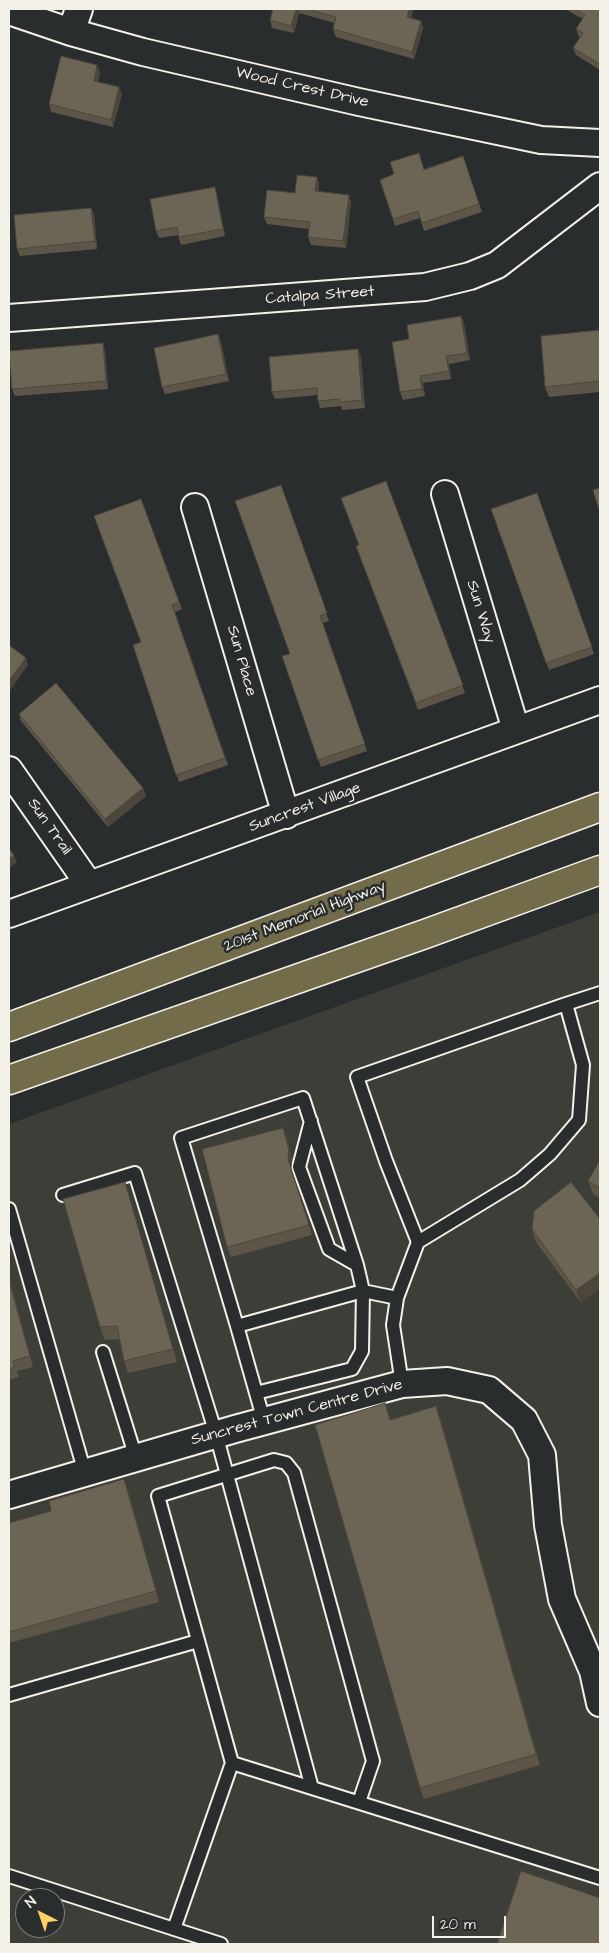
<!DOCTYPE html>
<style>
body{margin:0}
#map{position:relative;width:609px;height:1953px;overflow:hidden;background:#2a2d2e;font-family:"Architects Daughter",sans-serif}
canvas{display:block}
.frame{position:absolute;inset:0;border:10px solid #f4f1e8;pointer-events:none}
.north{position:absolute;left:15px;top:1888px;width:50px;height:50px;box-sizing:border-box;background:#2a2d2e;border:1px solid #7b7b78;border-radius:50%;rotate:319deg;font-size:14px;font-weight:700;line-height:20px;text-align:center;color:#f4f1e8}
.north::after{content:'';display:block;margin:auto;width:18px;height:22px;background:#ffd166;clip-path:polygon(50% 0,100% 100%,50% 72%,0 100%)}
.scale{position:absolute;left:432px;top:1916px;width:74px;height:22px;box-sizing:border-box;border:2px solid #f4f1e8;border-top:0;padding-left:6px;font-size:15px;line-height:18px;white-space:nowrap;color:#f4f1e8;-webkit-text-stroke:4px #2a2d2e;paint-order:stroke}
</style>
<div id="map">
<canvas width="609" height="1953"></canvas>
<div class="frame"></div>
<div class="north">N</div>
<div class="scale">20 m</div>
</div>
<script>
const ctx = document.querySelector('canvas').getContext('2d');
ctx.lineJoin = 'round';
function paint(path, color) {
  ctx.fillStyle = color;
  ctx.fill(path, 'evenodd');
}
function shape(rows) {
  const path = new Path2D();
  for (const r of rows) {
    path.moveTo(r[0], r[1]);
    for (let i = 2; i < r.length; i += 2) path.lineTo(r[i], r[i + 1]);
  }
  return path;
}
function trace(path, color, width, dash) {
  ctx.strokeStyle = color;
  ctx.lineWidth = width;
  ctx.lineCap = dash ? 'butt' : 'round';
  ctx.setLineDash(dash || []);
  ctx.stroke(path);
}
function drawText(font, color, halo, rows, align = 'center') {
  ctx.font = font + ' "Architects Daughter",sans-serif';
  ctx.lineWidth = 5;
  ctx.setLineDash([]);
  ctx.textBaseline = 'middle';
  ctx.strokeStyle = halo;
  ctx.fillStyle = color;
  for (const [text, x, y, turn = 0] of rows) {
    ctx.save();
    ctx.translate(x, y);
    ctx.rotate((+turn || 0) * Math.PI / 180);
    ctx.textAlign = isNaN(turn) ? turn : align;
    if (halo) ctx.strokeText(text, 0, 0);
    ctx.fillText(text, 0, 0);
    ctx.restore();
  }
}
const built = shape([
 [600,912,600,1944,9,1944,9,1124],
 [25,1898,55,1898,55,1928,25,1928]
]);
const service = shape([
 [311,1121,299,1167,329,1249,357,1265],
 [63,1195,135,1173,216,1434,312,1788],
 [9,1209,85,1473],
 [418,1242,386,1161,357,1077,566,1004],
 [237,1326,181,1138,303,1098,357,1265,363,1291,362,1351,352,1369,256,1393],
 [103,1352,136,1458],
 [402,1384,393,1325,397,1298,418,1242,520,1180,550,1154,579,1120,583,1065,566,1004,600,993],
 [264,1421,237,1326,363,1291,397,1298],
 [9,1695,198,1641],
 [232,1763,158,1496,274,1460,286,1463,294,1473,373,1761,359,1802],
 [9,1876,221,1944],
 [174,1929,232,1763,600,1878]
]);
const minor = shape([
 [9,11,71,32,143,52,359,102,541,140,600,143],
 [71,32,79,9],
 [9,318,425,287,470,276,497,265,600,186],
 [445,494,516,730],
 [195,507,286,815],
 [9,770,88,883],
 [9,914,600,700],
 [9,1495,235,1429,402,1384,447,1381,489,1390,524,1420,542,1455,548,1525,562,1599,593,1671,600,1703]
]);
const primary = shape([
 [9,1027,600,807],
 [9,1080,425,934,600,870]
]);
const wall = shape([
 [271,9,412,9,413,11,411,18,421,21,423,28,414,59,336,37,333,29,335,23,299,13,294,33,272,28,270,20,273,9],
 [565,9,600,9,600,70,576,55,573,48,580,37,579,37,576,29,583,19],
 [100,72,98,82,122,94,113,127,51,112,49,104],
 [463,156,482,212,424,231,420,218,395,226,380,180,394,174,424,169],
 [317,177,319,184,318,192,351,202,346,248,311,245,308,237,309,229,267,224,264,217],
 [217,194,225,236,181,245,178,235,159,238,156,231],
 [91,208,94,215,97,249,20,256,17,249],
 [461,316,464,324,470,360,449,364,451,379,423,383,425,396,403,400,400,392,409,339],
 [600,330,600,392,549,397,545,387],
 [221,342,229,381,165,394,162,387],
 [105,351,108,389,15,396,12,389],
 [361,356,365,408,342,410,341,406,320,408,318,401,317,395,275,399,272,392],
 [386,481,465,693,418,710,356,546,359,545],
 [281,485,329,621,323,623,367,751,321,767,282,656,290,654],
 [537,493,594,654,549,670,491,509],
 [141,499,182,609,175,612,228,765,179,782,133,645,141,642],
 [19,714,143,788,146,796,108,827,21,721],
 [283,1128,287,1138,292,1160,291,1170,312,1235,231,1257,227,1247],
 [600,1160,600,1198,593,1194,588,1181],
 [129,1195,177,1362,128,1373,124,1361,120,1339,105,1340,100,1327],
 [600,1219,581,1303,536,1242,532,1229],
 [9,1277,33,1367,17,1371,19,1377,9,1380],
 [440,1417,540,1765,424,1799,420,1788],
 [128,1490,159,1602,9,1643,9,1523]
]);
const shadedWall = shape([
 [296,9,298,9,299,13,294,33,291,26],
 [409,9,412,9,413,11,409,24,407,17],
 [421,21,423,28,414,59,412,52],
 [97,65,100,72,96,88,94,81],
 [119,87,122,94,113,127,111,120],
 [317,177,319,184,318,198,315,191],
 [215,187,217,194,225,236,223,229],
 [349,195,351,202,346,248,343,241],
 [91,208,94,215,97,249,95,241],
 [461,316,464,324,470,360,467,353],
 [218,334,221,342,229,381,226,374],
 [103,343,105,351,108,389,106,381],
 [358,349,361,356,365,408,362,400],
 [446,356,449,364,451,379,449,371],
 [420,376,423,383,425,396,422,389],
 [26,658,28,665,9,692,9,681],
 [143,788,146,796,108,827,105,819],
 [14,855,17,862,9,869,9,860],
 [283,1128,287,1138,292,1160,291,1170,312,1235,288,1159],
 [125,1182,129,1195,177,1362,173,1349],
 [600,1273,600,1289,581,1303,576,1290],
 [9,1277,33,1367,30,1356,9,1281],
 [436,1406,440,1417,540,1765,536,1754],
 [124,1479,128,1490,159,1602,156,1591]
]);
const building = shape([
 [273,9,296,9,291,26,270,20,273,9],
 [307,9,409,9,407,17,421,21,412,52,333,29,336,17,307,9],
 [575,9,600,9,600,64,573,48,583,33,576,29,585,15,575,9],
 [61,56,97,65,94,81,119,87,111,120,49,104,61,56],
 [419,153,424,170,463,156,479,204,422,223,418,211,393,219,380,180,394,174,390,162,419,153],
 [297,175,317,177,315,191,349,195,343,241,308,237,310,222,264,217,267,190,295,193,297,175],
 [215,187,223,229,179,237,177,227,156,231,150,199,215,187],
 [91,208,95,241,17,249,14,215,91,208],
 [461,316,467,353,446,356,449,371,420,376,422,389,400,392,392,342,409,339,407,325,461,316],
 [600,330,600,381,545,387,541,336,600,330],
 [218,334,226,374,162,387,154,348,218,334],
 [103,343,106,381,12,389,9,351,103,343],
 [358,349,362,400,340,402,339,399,318,401,317,388,272,392,269,357,358,349],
 [386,481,463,685,416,703,356,546,359,545,341,498,386,481],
 [281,485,327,613,320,616,365,744,318,760,282,656,290,654,235,501,281,485],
 [600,488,600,513,593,490,600,488],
 [537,493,592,647,546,663,491,509,537,493],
 [141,499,179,602,172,605,225,758,176,775,133,645,141,642,94,516,141,499],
 [9,645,26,658,9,681,9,645],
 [56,683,143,788,105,819,19,714,56,683],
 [9,849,14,855,9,860,9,849],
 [283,1128,289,1150,288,1159,309,1225,227,1247,202,1149,283,1128],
 [600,1160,600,1188,588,1181,600,1160],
 [125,1182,173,1349,124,1361,117,1326,100,1327,63,1199,125,1182],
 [571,1182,600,1219,600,1273,576,1290,532,1229,534,1211,571,1182],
 [9,1281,30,1356,13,1361,15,1367,9,1369,9,1281],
 [385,1403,390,1420,436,1406,536,1754,420,1788,315,1425,385,1403],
 [124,1479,156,1591,9,1632,9,1523,51,1511,49,1501,124,1479],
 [521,1871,600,1898,600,1944,497,1944,521,1871]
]);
const streetNames = [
 ["Wood Crest Drive",302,88,13],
 ["Catalpa Street",320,296,-4],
 ["Sun Way",480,612,73],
 ["Sun Place",241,661,74],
 ["Suncrest Village",305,808,-20],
 ["Sun Trail",49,827,55],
 ["201st Memorial Highway",305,917,-21],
 ["Suncrest Town Centre Drive",297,1413,-15]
];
paint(built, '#3e3e39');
trace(service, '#f4f1e8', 16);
trace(minor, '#f4f1e8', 30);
trace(primary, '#f4f1e8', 31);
trace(service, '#2a2d2e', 12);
trace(minor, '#2a2d2e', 26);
trace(primary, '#726c4b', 28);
paint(wall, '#5d5648');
paint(shadedWall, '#4c463b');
paint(building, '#6c6454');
trace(building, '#4c463b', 1);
drawText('16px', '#f4f1e8', '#2a2d2e', streetNames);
</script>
